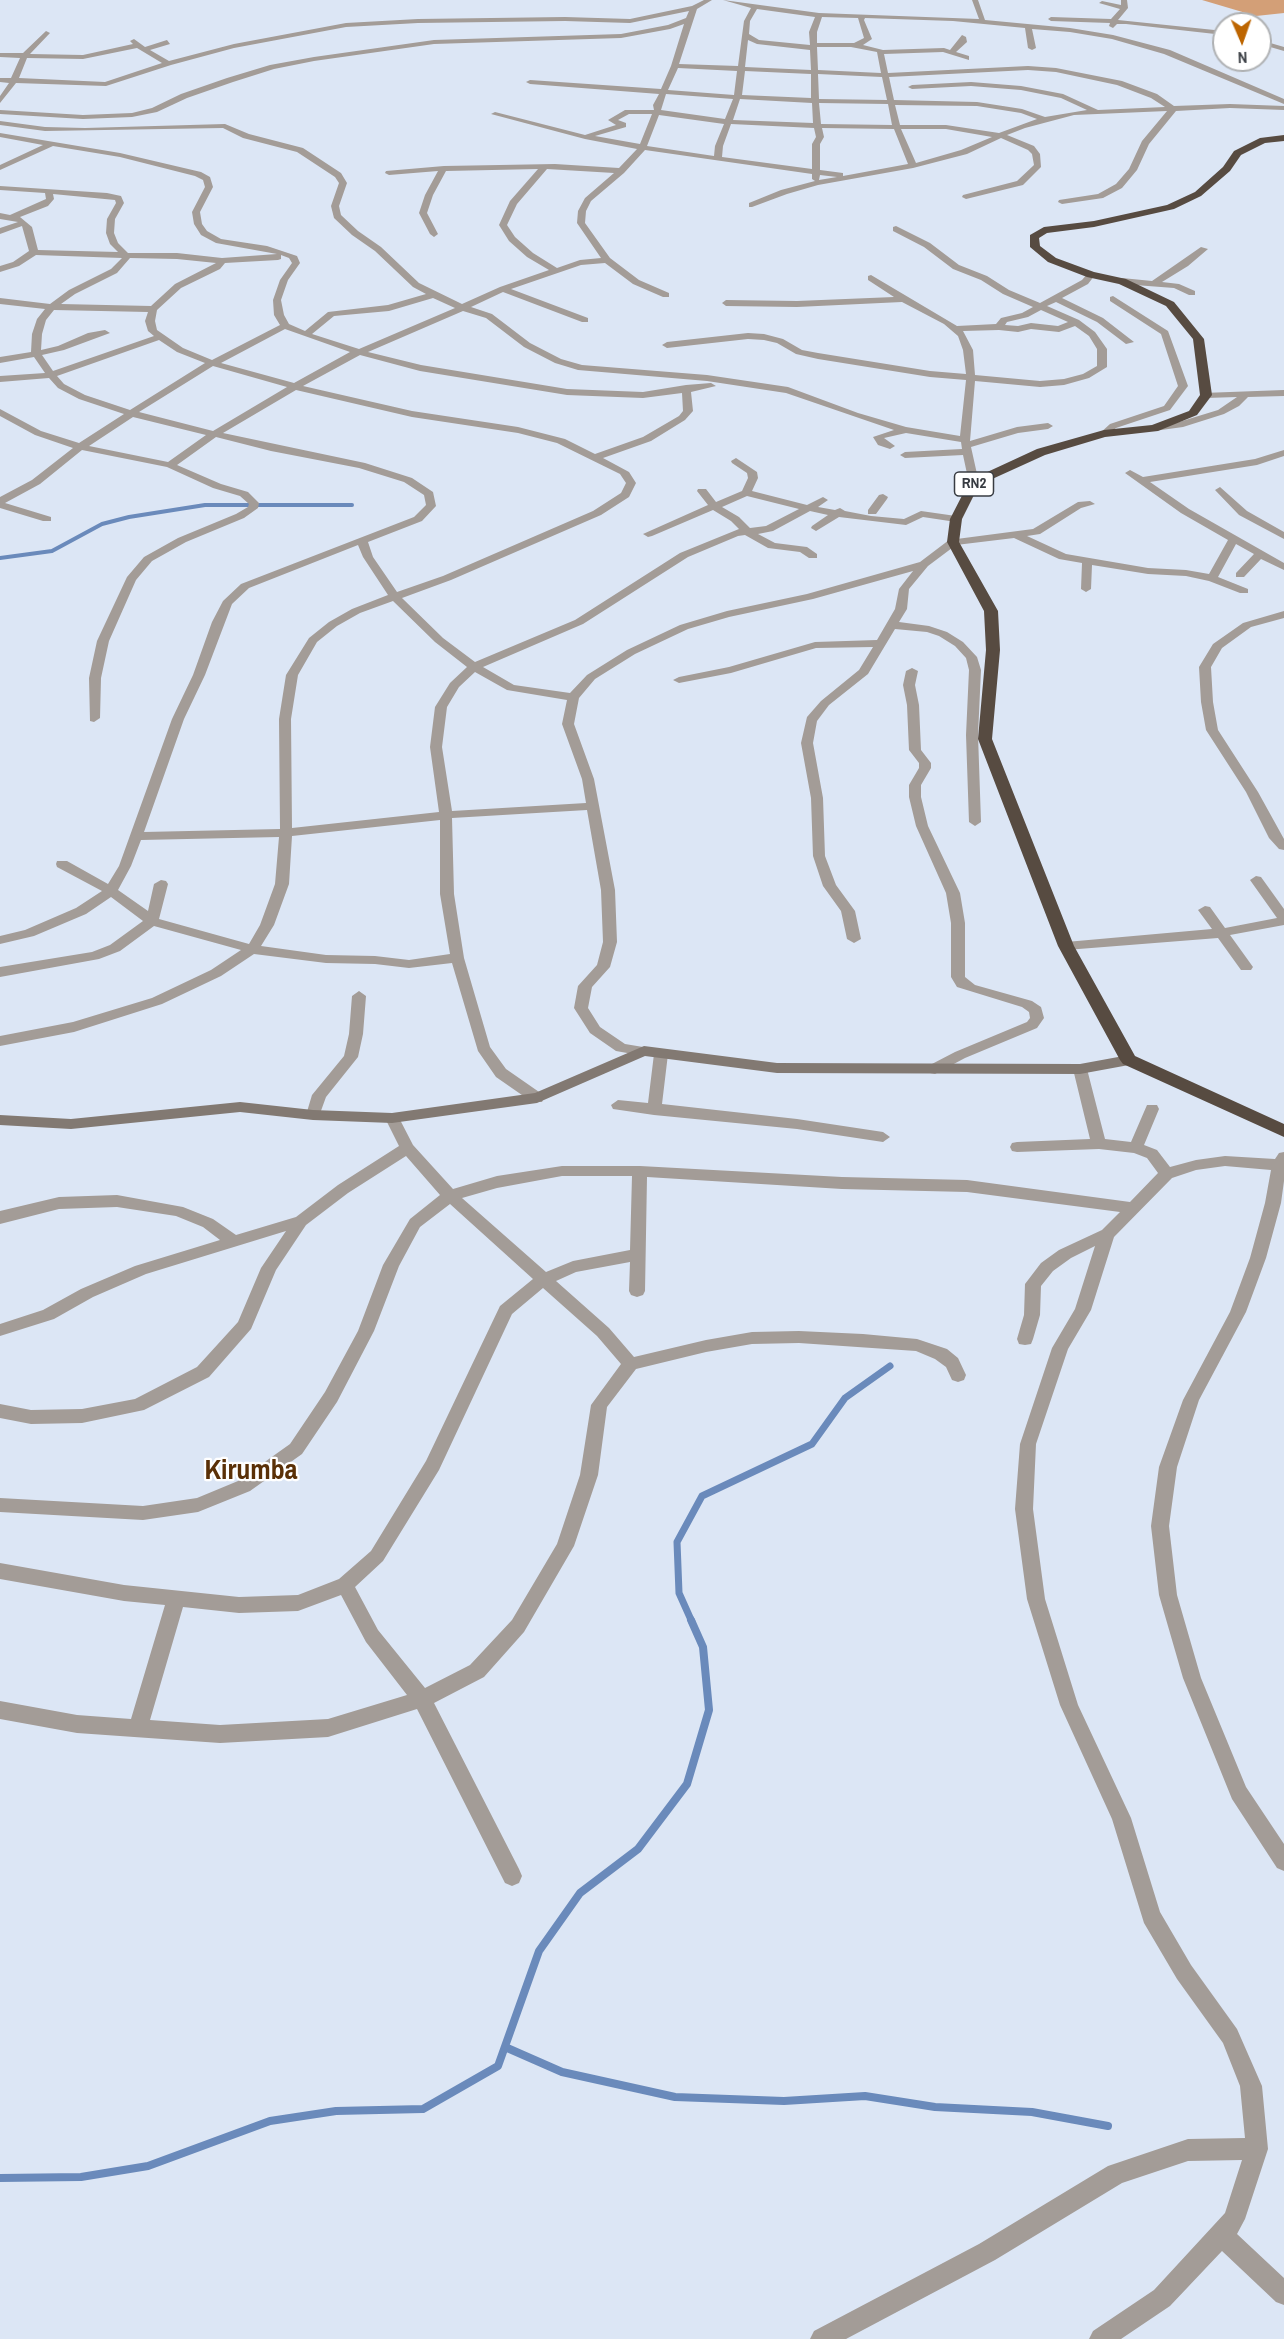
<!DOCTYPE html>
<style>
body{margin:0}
#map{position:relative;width:1284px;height:2339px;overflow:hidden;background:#dce6f5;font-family:"Archivo Narrow",sans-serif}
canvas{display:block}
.north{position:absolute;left:1212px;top:12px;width:60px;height:60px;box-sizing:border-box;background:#fff;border:2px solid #afb1b3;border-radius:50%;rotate:178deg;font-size:16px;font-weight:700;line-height:24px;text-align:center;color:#383c42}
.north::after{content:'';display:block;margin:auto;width:21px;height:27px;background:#bd6500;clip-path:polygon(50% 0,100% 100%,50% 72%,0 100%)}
</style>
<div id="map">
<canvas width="1284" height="2339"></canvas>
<div class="north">N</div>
</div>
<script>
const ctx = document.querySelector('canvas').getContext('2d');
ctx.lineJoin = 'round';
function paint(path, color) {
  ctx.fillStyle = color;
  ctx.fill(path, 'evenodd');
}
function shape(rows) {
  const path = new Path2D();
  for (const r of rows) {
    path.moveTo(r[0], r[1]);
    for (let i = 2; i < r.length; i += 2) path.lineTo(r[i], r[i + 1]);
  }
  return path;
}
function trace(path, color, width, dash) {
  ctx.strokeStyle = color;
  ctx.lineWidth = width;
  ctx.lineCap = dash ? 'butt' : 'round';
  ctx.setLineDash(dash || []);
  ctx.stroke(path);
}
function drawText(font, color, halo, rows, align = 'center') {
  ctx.font = font + ' "Archivo Narrow",sans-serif';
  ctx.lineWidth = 4.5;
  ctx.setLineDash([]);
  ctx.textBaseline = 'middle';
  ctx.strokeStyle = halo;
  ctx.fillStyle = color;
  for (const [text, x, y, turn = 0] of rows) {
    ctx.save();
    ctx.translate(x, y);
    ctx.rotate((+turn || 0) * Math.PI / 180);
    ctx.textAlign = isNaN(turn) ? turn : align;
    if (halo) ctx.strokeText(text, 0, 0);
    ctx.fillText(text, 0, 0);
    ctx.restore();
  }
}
const forest = shape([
 [1202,0,1284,0,1284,13,1256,16]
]);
const streamFar2 = shape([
 [0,558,52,551,102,524,129,517,205,505,352,505]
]);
const streamFar1 = shape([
 [692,1622,679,1593,677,1542,702,1496,812,1444,845,1398,890,1366]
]);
const stream = shape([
 [505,2047,562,2072,675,2097,784,2101,865,2096,935,2107,1032,2112,1108,2126],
 [0,2178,81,2177,148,2166,270,2121,336,2111,423,2109,498,2066,539,1951,580,1893,638,1849,687,1784,709,1710,703,1647,691,1620]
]);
const street = shape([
 [704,0,712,0,697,9,679,64,738,66,744,21,751,8,723,0,819,13,979,19,972,0,978,0,985,20,1070,28,1113,35,1170,50,1284,99,1284,104,1164,54,1112,39,1070,32,1032,29,1036,48,1032,50,1028,48,1025,28,953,21,865,18,864,20,872,39,863,45,883,50,944,48,950,50,962,35,966,37,967,42,956,52,969,56,969,60,943,52,884,54,888,73,1028,66,1056,68,1122,81,1157,94,1174,106,1230,104,1284,106,1284,110,1230,108,1176,111,1149,144,1137,170,1122,188,1103,198,1062,204,1058,202,1059,200,1098,194,1116,184,1129,169,1142,141,1167,111,1074,115,1025,128,1007,135,1034,146,1040,154,1041,167,1023,185,966,199,962,197,963,195,1017,181,1034,165,1032,154,1028,150,1001,138,967,154,913,168,818,185,787,194,752,207,749,207,749,203,781,190,815,181,812,179,812,174,645,150,624,173,591,201,586,211,585,223,610,258,639,280,669,293,669,297,663,297,633,284,605,263,581,265,511,289,588,318,588,322,582,322,503,292,471,307,492,314,530,343,561,359,582,365,707,375,788,387,858,413,906,427,960,436,966,380,930,377,818,359,796,354,777,343,764,340,748,339,667,348,662,345,667,342,748,333,764,334,783,339,802,350,818,353,930,371,966,374,963,350,958,336,944,324,902,302,797,307,726,306,722,303,726,300,797,301,894,297,868,280,868,276,871,275,957,326,996,324,1001,318,1022,313,1033,307,1003,294,981,280,953,269,924,247,893,231,893,227,896,226,930,243,959,265,987,276,1009,290,1040,303,1082,280,1088,273,1094,273,1095,275,1088,284,1062,298,1103,318,1134,342,1126,344,1097,322,1056,302,1047,306,1079,320,1095,332,1107,349,1107,367,1089,378,1064,385,1040,387,975,381,970,441,1017,427,1048,423,1053,426,1048,429,1018,433,971,447,979,483,974,486,969,483,963,455,905,458,900,455,905,452,962,449,961,442,906,433,884,438,895,446,890,449,878,445,873,437,894,430,786,393,707,381,578,370,555,363,524,347,486,318,463,311,368,352,421,365,567,389,643,392,686,385,711,383,716,386,691,392,693,411,685,420,651,441,603,458,629,472,636,483,629,497,601,515,451,580,402,598,443,638,475,662,575,620,680,553,739,529,731,521,713,510,652,536,648,537,643,534,708,505,697,491,698,489,706,489,716,502,742,491,748,478,747,473,732,463,731,461,736,458,757,472,758,478,752,491,807,505,823,497,828,500,818,507,835,510,840,508,845,511,871,516,904,519,921,511,956,516,961,519,956,522,923,517,906,525,839,517,816,531,811,528,812,526,828,515,810,511,773,531,758,534,775,543,807,547,817,554,817,558,809,558,800,552,768,548,745,535,738,536,688,557,583,624,483,667,514,685,570,693,587,675,627,650,680,625,727,611,807,594,920,562,949,540,1033,529,1078,502,1090,501,1095,504,1081,508,1040,534,1027,536,1066,554,1148,568,1186,570,1209,574,1228,540,1181,513,1125,473,1130,470,1143,477,1255,459,1284,450,1284,456,1257,465,1150,482,1189,509,1284,563,1284,570,1261,559,1244,577,1236,577,1236,573,1254,554,1236,544,1218,577,1248,589,1248,593,1240,593,1209,581,1186,576,1148,574,1092,565,1091,589,1086,592,1081,589,1082,563,1059,559,1014,538,956,545,928,566,909,589,907,609,899,622,929,626,947,632,963,642,977,657,981,670,978,735,981,822,975,826,969,822,966,735,969,670,966,658,955,646,939,636,927,632,895,629,868,674,829,705,817,721,813,743,823,798,825,856,836,885,855,911,861,939,854,943,847,939,841,911,823,886,813,856,811,798,801,743,807,717,821,701,859,670,873,647,816,648,731,673,679,683,673,680,679,677,729,667,815,642,877,640,895,609,899,589,913,571,813,599,729,617,688,629,635,654,595,679,579,698,574,724,594,779,615,890,617,942,610,967,592,987,588,1008,600,1027,625,1044,649,1048,651,1051,649,1054,644,1056,616,1051,590,1033,574,1008,578,986,597,965,603,942,601,890,587,810,452,818,454,894,464,958,490,1047,506,1069,542,1094,544,1098,542,1102,532,1102,496,1077,478,1051,452,963,409,968,375,964,326,963,254,954,221,976,162,1004,74,1032,0,1046,0,1036,73,1022,152,998,211,970,241,950,154,926,120,951,99,959,0,977,0,967,92,952,110,945,143,921,111,897,86,914,34,936,0,944,0,936,25,930,76,908,102,891,57,867,56,864,57,861,67,861,108,884,119,866,172,719,193,675,212,622,223,601,241,584,414,517,426,505,424,495,404,482,359,468,271,451,216,437,177,465,221,484,248,492,259,503,258,508,244,518,186,542,152,561,136,580,109,641,101,678,100,718,94,722,90,721,89,678,97,641,127,577,144,557,178,538,236,514,248,507,249,504,240,496,213,488,167,467,82,450,40,484,5,503,51,517,51,521,43,521,0,508,0,497,32,480,73,448,35,435,0,416,0,409,41,431,79,443,124,414,79,399,58,388,49,378,0,382,0,376,45,373,34,357,0,363,0,357,31,352,32,334,37,319,45,309,0,304,0,298,50,304,69,290,111,269,122,258,36,255,19,266,0,272,0,266,13,262,29,251,22,226,0,234,0,228,18,222,0,219,0,213,10,215,46,199,45,193,0,190,0,186,107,193,121,196,124,203,115,219,114,233,118,243,128,253,177,253,222,258,277,254,216,243,201,235,194,224,192,212,205,187,203,180,195,176,120,157,53,146,0,170,0,165,43,145,0,137,0,133,120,153,201,172,210,177,213,187,200,212,202,224,207,231,221,239,267,246,297,256,300,263,288,280,281,300,284,315,289,324,305,331,328,312,388,305,426,294,413,287,375,251,352,235,334,218,331,206,339,183,335,177,297,152,243,138,223,128,45,131,0,125,0,121,45,127,85,128,225,124,249,134,303,148,341,173,347,183,339,206,341,215,358,231,381,247,419,283,462,304,500,287,549,270,527,257,509,241,499,225,510,201,538,169,446,171,433,195,427,213,438,234,434,237,430,234,419,213,425,195,438,171,389,175,385,173,386,171,444,166,555,164,619,168,637,149,585,139,491,114,495,112,585,135,616,125,608,120,625,110,654,110,653,105,659,94,530,84,526,82,530,80,661,89,671,66,684,24,670,29,621,38,434,44,314,61,274,69,233,82,187,98,157,112,132,117,83,119,0,114,0,110,83,115,132,113,152,108,181,94,227,78,270,65,314,57,434,40,621,34,668,25,686,18,689,11,630,23,565,21,418,23,346,27,234,48,171,65,106,86,16,83,0,103,0,96,9,83,0,82,0,78,11,78,20,58,0,57,0,53,23,53,46,31,50,33,30,54,83,55,133,44,130,41,134,39,145,47,167,40,170,44,150,50,169,61,234,44,346,23,418,19,565,17,630,19,692,6,704,0],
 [757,9,815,17,809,32,810,45,759,40,749,34,750,21,757,9],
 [822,17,858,18,864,38,854,43,817,43,817,32,822,17],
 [748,40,757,44,810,50,811,70,745,67,748,40],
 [817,47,851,47,877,52,881,73,818,70,817,47],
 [137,48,162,63,105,82,19,78,27,58,83,59,137,48],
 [678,68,737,71,734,95,668,90,678,68],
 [1028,70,1056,72,1117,85,1151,98,1165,107,1098,110,1063,94,1021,86,971,82,912,85,908,87,912,89,971,86,1021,90,1061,98,1087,110,1045,117,1022,109,977,102,894,100,889,77,1028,70],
 [745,71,811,74,811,98,742,95,745,71],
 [818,74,882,77,887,100,819,99,818,74],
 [666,94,733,99,725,119,661,110,666,94],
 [740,99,812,103,813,123,733,120,740,99],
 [819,103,888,104,892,125,821,124,819,103],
 [895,105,977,106,1021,113,1037,119,999,133,946,125,900,125,895,105],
 [629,114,652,114,640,144,595,136,626,127,626,123,618,120,629,114],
 [659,115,724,124,715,146,714,156,647,146,659,115],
 [731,124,814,128,816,137,812,144,812,169,722,157,723,146,731,124],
 [822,128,894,129,908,164,843,176,843,173,820,170,820,144,824,137,822,128],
 [901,129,946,129,992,137,961,150,916,163,901,129],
 [547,169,614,173,585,198,578,211,577,223,601,258,580,260,557,268,533,253,515,237,507,225,517,204,547,169],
 [820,175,837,177,819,180,820,175],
 [53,194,115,200,116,203,107,219,106,233,110,244,118,252,38,250,32,227,20,217,48,206,54,199,53,194],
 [281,255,289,258,292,263,280,280,273,300,274,315,280,325,212,360,183,348,157,330,155,321,157,310,181,288,220,269,225,263,278,260,281,259,281,255],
 [130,258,177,259,216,263,175,284,151,306,61,304,75,294,117,273,130,258],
 [433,298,455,308,359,349,312,334,334,316,389,311,433,298],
 [54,310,148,312,145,321,148,331,154,336,53,371,42,355,64,350,110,333,105,330,88,333,58,346,41,350,42,334,46,320,54,310],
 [1041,310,1068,322,1058,326,1031,323,1018,326,1005,325,1007,322,1028,317,1041,310],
 [1075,326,1089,336,1097,349,1097,366,1083,374,1064,379,1040,381,975,375,973,350,963,331,999,330,1018,332,1031,329,1059,332,1075,326],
 [285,329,350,352,294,383,221,363,285,329],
 [159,340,177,352,205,363,130,410,85,395,64,384,57,376,159,340],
 [360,355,420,371,567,395,643,398,682,393,683,411,679,416,643,437,595,454,565,439,518,427,412,411,303,386,360,355],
 [213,366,287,387,213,431,139,412,213,366],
 [296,390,412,417,518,433,557,443,620,474,626,483,621,493,593,511,443,576,397,592,373,557,368,542,422,521,436,506,433,492,412,478,365,463,223,433,296,390],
 [133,417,206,435,168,462,89,446,133,417],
 [747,496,799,509,766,526,750,528,739,517,722,507,747,496],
 [358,545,363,557,388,595,352,609,329,622,309,638,286,675,279,719,280,829,144,832,184,719,205,675,232,604,249,588,358,545],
 [393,601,435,642,467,667,450,683,435,707,430,747,439,812,292,828,291,719,298,675,317,642,337,626,360,613,393,601],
 [475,672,507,690,567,700,562,724,582,779,586,803,452,811,442,747,447,707,459,687,475,672],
 [440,820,440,894,450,954,409,960,375,956,326,955,261,946,274,925,289,884,292,836,440,820],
 [279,837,275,884,260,925,249,944,159,919,168,884,166,881,161,880,154,884,148,911,118,890,131,866,141,840,279,837],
 [1121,0,1127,0,1128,8,1118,20,1224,31,1224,35,1126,24,1117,24,1113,28,1109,26,1110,23,1051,21,1048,19,1051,17,1111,19,1120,9,1099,3,1102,1,1121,5,1121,0],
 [1260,40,1284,47,1284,51,1260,44,1260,40],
 [1201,247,1208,249,1188,266,1162,282,1179,284,1195,291,1195,295,1189,295,1174,288,1122,284,1118,281,1122,278,1152,281,1201,247],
 [1113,296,1168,331,1188,386,1170,410,1116,428,1104,437,1099,434,1110,424,1164,406,1178,386,1161,334,1110,301,1110,297,1113,296],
 [1284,390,1284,396,1248,397,1239,406,1224,414,1183,427,1154,431,1149,428,1154,425,1179,422,1218,410,1237,397,1206,398,1201,395,1203,393,1284,390],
 [1220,487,1247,511,1284,532,1284,539,1239,515,1215,490,1220,487],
 [883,494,888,497,887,499,876,514,868,514,868,510,879,495,883,494],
 [1284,611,1284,618,1251,627,1222,648,1211,667,1213,702,1218,730,1258,792,1284,839,1284,850,1279,849,1269,838,1246,792,1206,730,1201,702,1199,667,1213,644,1243,623,1284,611],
 [912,668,918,671,915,685,919,705,921,750,931,763,931,768,921,785,921,797,928,826,960,893,965,923,965,977,975,985,1032,1001,1041,1007,1044,1018,1037,1028,965,1058,935,1074,930,1073,928,1069,930,1065,955,1052,1027,1022,1030,1018,1029,1012,1022,1007,957,987,951,977,951,923,946,893,916,826,909,797,909,785,919,768,919,763,909,750,907,705,903,685,906,671,912,668],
 [1256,876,1261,877,1284,909,1284,925,1230,935,1253,967,1251,970,1241,970,1218,938,1066,950,1059,946,1066,942,1212,929,1198,910,1205,906,1210,907,1225,928,1277,918,1250,880,1256,876],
 [359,991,366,996,363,1034,358,1057,326,1097,318,1119,308,1119,306,1115,312,1095,344,1056,349,1034,352,996,359,991],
 [661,1049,668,1054,662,1104,797,1119,883,1132,890,1137,883,1142,797,1129,654,1115,613,1109,611,1105,618,1100,648,1103,654,1054,661,1049],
 [1080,1064,1087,1069,1105,1139,1131,1142,1147,1105,1157,1105,1159,1109,1144,1145,1157,1150,1170,1167,1196,1160,1225,1156,1275,1159,1279,1153,1284,1152,1284,1181,1281,1203,1266,1258,1246,1312,1199,1400,1177,1467,1169,1526,1177,1595,1201,1678,1246,1787,1284,1844,1284,1871,1277,1868,1232,1799,1183,1678,1159,1595,1151,1526,1159,1467,1183,1400,1230,1312,1250,1258,1265,1203,1271,1170,1225,1166,1196,1170,1172,1178,1114,1237,1091,1310,1068,1349,1036,1444,1033,1509,1045,1599,1078,1705,1131,1818,1160,1912,1191,1965,1237,2029,1262,2086,1268,2149,1245,2219,1237,2234,1284,2278,1284,2305,1276,2302,1222,2251,1170,2306,1121,2339,1089,2339,1093,2331,1154,2290,1225,2213,1242,2160,1188,2161,1122,2183,995,2260,846,2339,810,2339,814,2331,979,2244,1108,2166,1188,2139,1245,2138,1240,2086,1223,2043,1177,1979,1144,1923,1112,1819,1060,1705,1027,1599,1015,1509,1020,1444,1052,1348,1075,1309,1095,1246,1071,1258,1053,1271,1041,1286,1040,1315,1033,1339,1031,1344,1025,1345,1019,1344,1017,1339,1024,1315,1025,1284,1041,1263,1059,1250,1102,1230,1120,1212,967,1192,842,1189,647,1177,645,1291,643,1295,637,1297,631,1295,629,1291,630,1262,576,1272,556,1281,609,1328,634,1357,706,1340,752,1332,799,1331,863,1334,917,1339,947,1349,958,1358,966,1375,964,1380,958,1382,952,1380,946,1367,935,1359,916,1351,799,1343,752,1344,706,1352,636,1369,607,1407,598,1475,574,1546,524,1632,484,1677,434,1703,519,1869,522,1876,519,1883,512,1886,505,1883,417,1709,328,1737,220,1743,77,1733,0,1719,0,1701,77,1715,131,1719,165,1605,124,1601,0,1579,0,1563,124,1585,239,1597,298,1595,339,1579,371,1551,426,1461,500,1306,533,1279,450,1204,420,1227,399,1266,374,1331,337,1402,302,1454,250,1491,198,1512,143,1520,0,1512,0,1498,143,1506,197,1498,238,1481,290,1444,325,1392,358,1331,383,1265,410,1219,440,1195,406,1156,348,1193,306,1225,276,1270,251,1329,209,1377,144,1410,82,1423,31,1424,0,1418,0,1404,31,1410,82,1409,135,1399,197,1367,238,1322,261,1268,286,1231,146,1274,93,1297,54,1319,0,1336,0,1324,43,1310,81,1289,135,1266,220,1240,203,1227,176,1216,117,1207,59,1209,0,1224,0,1211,59,1197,117,1195,183,1207,213,1219,236,1235,296,1217,338,1185,399,1146,385,1118,392,1113,397,1114,413,1145,453,1189,497,1176,562,1166,640,1166,842,1177,967,1180,1130,1202,1158,1173,1147,1158,1134,1153,1099,1149,1017,1152,1012,1151,1010,1147,1012,1143,1017,1142,1090,1139,1073,1069,1080,1064],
 [562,1176,632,1176,630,1250,573,1261,546,1272,462,1198,497,1188,562,1176],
 [543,1288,597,1336,621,1364,591,1405,580,1475,557,1544,512,1620,470,1665,425,1688,378,1630,355,1587,383,1561,439,1470,512,1314,543,1288],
 [341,1595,366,1642,407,1695,328,1719,220,1725,150,1720,183,1607,239,1613,298,1611,341,1595]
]);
const secondary = shape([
 [644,1046,777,1063,1080,1064,1129,1055,1136,1060,1129,1065,1080,1074,777,1073,645,1056,537,1103,392,1123,313,1120,240,1112,71,1129,0,1125,0,1115,71,1119,240,1102,313,1110,392,1113,535,1093,644,1046]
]);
const highway = shape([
 [1284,135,1284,141,1265,143,1241,155,1230,171,1201,196,1174,209,1094,227,1047,233,1039,238,1040,246,1056,258,1094,272,1126,279,1174,302,1204,339,1212,395,1197,415,1158,431,1105,437,1045,455,979,485,962,519,959,542,998,611,1000,650,992,739,1074,946,1135,1056,1284,1124,1284,1137,1123,1064,1120,1060,1058,946,978,739,986,650,984,611,947,542,950,519,970,480,1037,449,1104,430,1152,425,1189,411,1200,395,1193,339,1166,306,1119,284,1087,277,1048,262,1030,247,1030,235,1044,227,1094,221,1167,205,1195,192,1223,167,1234,151,1260,138,1284,135]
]);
const shields = [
 [974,484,39]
];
const shieldNames = [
 ["RN2",974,484]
];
const townNames = [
 ["Kirumba",251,1471]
];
paint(forest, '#d39f77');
trace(streamFar2, '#6a8abb', 4);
trace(streamFar1, '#6a8abb', 7);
trace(stream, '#6a8abb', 8);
paint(street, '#a39c97');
paint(secondary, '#827972');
paint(highway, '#574b41');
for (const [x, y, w] of shields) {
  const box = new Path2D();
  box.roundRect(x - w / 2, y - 12, w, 24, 4.5);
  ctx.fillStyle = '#fff';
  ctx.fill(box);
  trace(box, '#383c42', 1.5);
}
drawText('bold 15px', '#383c42', null, shieldNames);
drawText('bold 28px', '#5a3007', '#fff', townNames);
</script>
